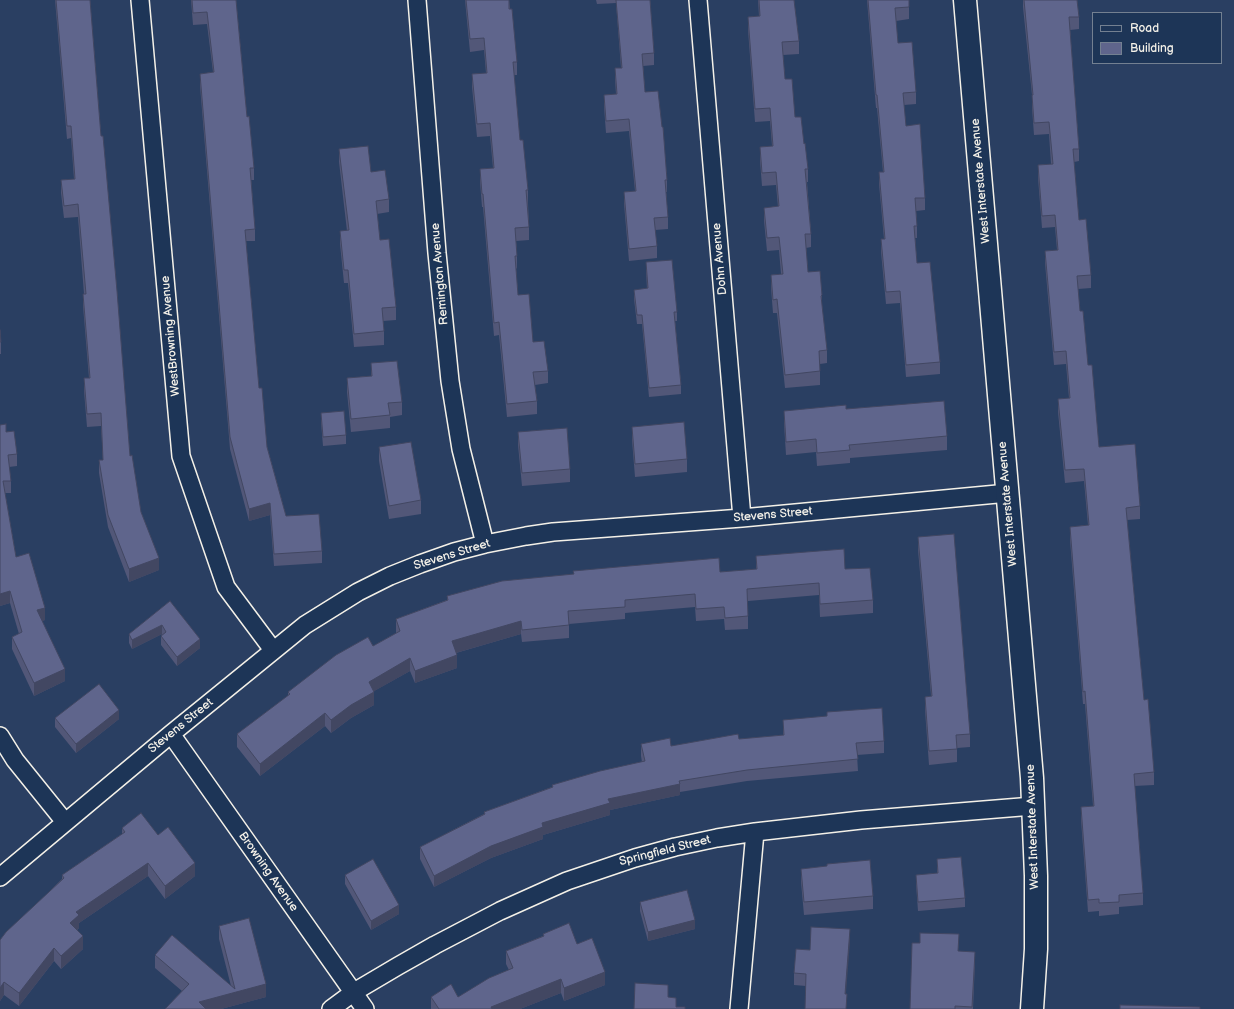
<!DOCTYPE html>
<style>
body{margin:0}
#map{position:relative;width:1234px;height:1009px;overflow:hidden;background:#2a3f62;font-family:"Balsamiq Sans",sans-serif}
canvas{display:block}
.legend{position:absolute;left:1092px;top:12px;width:130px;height:52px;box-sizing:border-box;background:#1d3557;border:1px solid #738091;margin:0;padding:5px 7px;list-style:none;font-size:12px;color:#f4f1e8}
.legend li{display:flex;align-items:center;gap:8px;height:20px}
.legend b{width:20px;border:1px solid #738091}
</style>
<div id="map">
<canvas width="1234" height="1009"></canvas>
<ul class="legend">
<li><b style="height:5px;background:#1d3557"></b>Road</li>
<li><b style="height:11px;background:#5f658c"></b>Building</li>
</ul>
</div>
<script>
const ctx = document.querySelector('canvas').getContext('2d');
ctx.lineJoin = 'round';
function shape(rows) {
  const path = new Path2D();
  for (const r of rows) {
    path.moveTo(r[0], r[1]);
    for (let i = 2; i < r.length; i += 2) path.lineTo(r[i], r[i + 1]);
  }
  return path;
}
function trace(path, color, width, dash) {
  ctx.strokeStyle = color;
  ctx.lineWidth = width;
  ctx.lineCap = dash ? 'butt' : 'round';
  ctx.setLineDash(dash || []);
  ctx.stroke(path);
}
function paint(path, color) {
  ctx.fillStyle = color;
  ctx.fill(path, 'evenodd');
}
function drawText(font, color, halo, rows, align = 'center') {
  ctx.font = font + ' "Balsamiq Sans",sans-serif';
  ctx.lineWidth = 3;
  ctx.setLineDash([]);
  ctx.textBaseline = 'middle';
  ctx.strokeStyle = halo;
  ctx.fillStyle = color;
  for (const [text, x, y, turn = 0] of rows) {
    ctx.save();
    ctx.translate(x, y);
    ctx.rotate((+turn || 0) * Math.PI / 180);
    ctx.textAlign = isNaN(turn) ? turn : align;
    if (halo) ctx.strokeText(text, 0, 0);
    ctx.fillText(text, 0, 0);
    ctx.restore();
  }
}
const minor = shape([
 [140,0,181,456,226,587,273,650],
 [417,0,437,253,450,381,461,449,485,544],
 [698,0,742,518],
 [171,734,365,1009],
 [0,736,15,760,65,822],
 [0,877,171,734,305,625,358,592,390,576,420,564,454,552,485,544,526,536,553,532,742,518,1008,493],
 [331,1009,354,992,398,966,435,945,500,911,567,881,635,858,675,847,717,838,755,832,861,820,1033,806],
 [739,1009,755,832]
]);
const tertiary = shape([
 [965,0,1032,778,1036,876,1036,949,1032,1009]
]);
const wall = shape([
 [55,0,90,0,101,136,130,456,141,512,159,570,129,582,108,527,99,473,99,460,103,460,101,426,87,427,84,391,84,378,89,378,83,306,83,294,84,294,78,217,64,218,61,193,61,180,74,179,71,138,67,139],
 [191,0,236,0,247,117,254,168,254,180,251,180,255,229,255,241,246,241,259,388,267,447,286,516,322,551,322,563,274,566,270,515,249,521,230,449,200,86,200,74,213,72,207,24,193,25],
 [465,0,509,0,517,62,517,75,514,75,520,140,528,190,528,203,529,227,529,240,516,241,517,256,517,268,516,269,518,295,533,342,548,371,548,383,535,385,537,401,537,414,507,417,499,335,494,336,483,207,482,207,480,182,480,169,493,168,490,136,477,137,472,87,472,74,486,73,484,50,470,52],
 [596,0,650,0,654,53,654,65,643,66,645,92,662,127,667,180,667,192,666,192,668,217,668,229,655,230,657,246,657,258,629,261,624,204,624,192,635,191,629,131,606,133,604,107,604,95,616,94,615,80,615,68,621,68,616,3,597,4],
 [758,0,794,0,799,41,799,54,783,55,785,79,795,117,804,144,808,169,808,182,807,182,811,234,811,247,806,248,808,272,822,295,822,309,827,350,827,363,820,364,820,385,785,388,777,313,773,313,771,288,771,275,781,274,779,250,767,251,764,221,764,208,778,207,776,185,762,186,760,161,760,147,772,146,770,121,755,122,748,30,748,17,759,16],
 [867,0,909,0,909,19,896,21,898,43,916,92,916,104,904,105,906,126,925,198,925,210,916,211,917,226,917,238,915,238,917,263,940,362,940,374,906,377,900,303,886,304,881,252,881,239,884,239,879,184,879,172,883,172,877,108,876,108],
 [1023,0,1077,0,1079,17,1079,29,1070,30,1079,149,1079,161,1074,162,1079,220,1091,275,1091,288,1078,289,1080,311,1099,447,1140,506,1140,519,1127,520,1144,700,1154,772,1154,785,1134,786,1143,893,1143,905,1119,907,1119,914,1099,916,1099,911,1088,912,1081,820,1081,807,1093,806,1085,704,1083,704,1070,540,1070,527,1088,525,1084,481,1065,483,1058,412,1058,399,1069,398,1066,364,1054,365,1045,263,1045,251,1057,250,1055,227,1042,228,1038,178,1038,165,1051,164,1049,134,1034,135,1032,108,1032,95,1023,7],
 [339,149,371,172,389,199,389,212,377,214,380,240,396,307,396,320,383,321,384,331,384,345,354,347,348,283,344,283,340,244,340,231,347,231,339,162],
 [646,262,677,312,677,321,675,321,681,385,681,394,649,397,642,324,637,324,634,299,634,290,647,289,646,271],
 [0,330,1,342,1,354,0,354],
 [371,363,402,402,402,415,390,417,390,428,351,432,347,392,347,378,371,376],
 [846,409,947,436,947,450,850,458,850,463,817,466,816,452,786,455,784,424,784,411],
 [321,413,346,435,346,444,323,446,321,422],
 [0,425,6,432,17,454,17,466,9,467,11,481,11,493,5,493,16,557,45,620,42,621,65,681,34,696,12,649,12,637,19,634,10,603,0,606],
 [632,427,687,459,687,472,635,477,632,440],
 [518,432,570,469,570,482,522,486,518,445],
 [379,447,421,500,421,514,389,519,379,461],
 [918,537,970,734,970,747,957,748,957,762,929,765,925,710,925,697,931,696,918,550],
 [756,556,845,569,873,600,873,613,820,617,819,595,748,601,748,629,725,630,724,619,696,621,695,607,625,613,625,619,569,624,569,638,522,642,521,634,456,653,457,668,415,683,410,671,374,691,374,705,351,718,331,733,325,726,260,776,237,747,237,734,288,696,288,692,373,646,396,633,396,619,447,600,447,596,720,572,756,570],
 [170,601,200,648,177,666,161,645,161,636,162,634,132,649,129,643,129,634],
 [55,718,119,719,76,753,55,727],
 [783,720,884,741,884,753,857,755,858,771,747,781,680,792,680,795,610,810,610,815,543,835,543,839,491,858,434,887,420,859,420,847,484,814,484,812,552,787,552,785,642,762,641,756,641,744,671,746,783,735],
 [122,828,158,835,195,876,165,899,148,876,79,923,79,928,77,930,83,949,61,969,54,961,19,1006,4,995,0,1001,0,940,62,879,62,875,122,834],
 [937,859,965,898,965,907,918,911,916,884,916,875,937,873],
 [801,869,873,896,873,909,804,915,801,882],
 [345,875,399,914,371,930,345,884],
 [640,902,695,929,648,941,640,911],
 [219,926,266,997,221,1009,165,1009,182,991,155,968,155,955,231,986,219,939],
 [543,934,577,944,605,985,564,1001,561,993,520,1009,431,1009,431,997,458,997,509,970,506,964,506,951,543,936],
 [850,942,806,986,794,985,794,973,810,950],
 [959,951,975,961,973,1009,910,1009]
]);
const shadedWall = shape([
 [270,503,270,515,249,521,249,509],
 [159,558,159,570,129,582,129,569],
 [10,591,10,603,0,606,0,594],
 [45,608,45,620,37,623,37,610],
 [521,621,521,634,452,654,452,641],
 [162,625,162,634,132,649,132,640],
 [200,639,200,648,177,666,177,657],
 [457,655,457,668,415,683,415,671],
 [410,658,410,671,369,694,369,682],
 [65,669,65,681,34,696,34,683],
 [374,692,374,705,351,718,331,733,331,720,351,705],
 [119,710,119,719,76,753,76,744],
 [325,713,325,726,260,776,260,764],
 [680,784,680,795,610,810,610,815,543,835,543,839,491,858,434,887,434,876,491,846,542,823,608,799],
 [148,863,148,876,79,923,79,928,70,936,70,923,76,912],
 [195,863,195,876,165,899,165,886],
 [399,905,399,914,371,930,371,921],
 [695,920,695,929,648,941,648,932],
 [850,929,850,942,845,1006,845,994],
 [83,936,83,949,61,969,61,956],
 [54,948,54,961,19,1006,19,993],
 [975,952,975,961,972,1009],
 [605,972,605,985,564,1001,564,988],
 [561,979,561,993,520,1009,491,1009,491,1007],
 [4,982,4,995,0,1001,0,988],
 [266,984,266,997,221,1009,199,1009,199,1002]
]);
const building = shape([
 [56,0,90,0,101,136,103,136,117,291,130,456,132,455,141,512,159,558,129,569,108,515,99,460,103,460,101,413,87,414,84,378,90,378,83,294,86,294,78,204,64,206,61,180,75,179,71,126,67,126,56,0],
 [192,0,236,0,247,117,249,116,254,168,250,168,255,229,245,230,259,388,262,388,267,447,286,516,319,514,322,551,274,554,270,503,249,509,230,437,200,74,214,72,207,12,193,13,192,0],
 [466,0,509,0,509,9,512,9,517,62,513,62,520,140,523,140,528,190,526,190,529,227,515,228,517,256,515,256,518,295,529,294,533,342,544,341,548,371,533,372,537,401,507,404,499,322,494,323,483,194,482,194,480,169,494,168,490,123,477,124,472,74,487,73,484,38,470,39,466,0],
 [616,0,650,0,654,53,642,54,645,92,658,91,662,127,663,127,667,180,665,180,668,217,654,218,657,246,629,249,624,192,636,191,629,119,606,121,604,95,617,94,615,68,622,68,616,0],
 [759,0,794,0,799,41,782,42,785,79,792,79,795,117,801,117,804,144,805,143,808,169,805,169,811,234,805,234,808,272,820,271,822,295,821,296,827,350,819,351,820,371,785,375,777,299,773,300,771,275,783,274,779,237,767,238,764,208,779,206,776,172,762,173,760,147,773,146,770,108,755,109,748,17,760,16,759,0],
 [868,0,909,0,909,7,895,8,898,43,912,42,916,92,903,93,906,126,920,124,925,198,915,198,917,226,914,226,917,263,930,262,940,362,906,365,900,291,886,292,881,239,885,239,879,172,884,172,877,95,876,95,868,0],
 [1024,0,1077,0,1079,17,1069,17,1079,149,1073,149,1079,220,1086,219,1091,275,1077,276,1080,311,1083,311,1088,365,1092,365,1099,447,1135,444,1140,506,1126,508,1144,700,1148,699,1154,772,1134,774,1143,893,1119,895,1119,902,1099,903,1099,899,1088,900,1081,807,1094,806,1085,691,1083,692,1070,527,1089,525,1084,469,1065,470,1058,399,1070,398,1066,351,1054,352,1045,251,1058,250,1055,215,1042,216,1038,165,1053,164,1049,122,1034,123,1032,95,1033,95,1024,0],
 [368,146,371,172,385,170,389,199,376,201,380,240,389,239,396,307,382,308,384,331,354,334,348,270,344,270,340,231,349,230,339,149,368,146],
 [672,260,677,312,674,312,681,385,649,388,642,315,637,315,634,290,648,288,646,262,672,260],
 [0,330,1,342,0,342,0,330],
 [397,361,402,402,388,403,390,415,351,419,347,378,372,376,371,363,397,361],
 [944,401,947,436,849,445,850,450,817,453,816,439,786,442,784,411,846,405,846,409,944,401],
 [344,411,346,435,323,437,321,413,344,411],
 [684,422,687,459,635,464,632,427,684,422],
 [6,424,6,432,14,431,17,454,8,455,11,481,3,481,16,557,29,553,45,608,37,610,65,669,34,683,12,637,22,632,10,591,0,594,0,425,6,424],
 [567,428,570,469,522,473,518,432,567,428],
 [411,442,421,500,389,506,379,447,411,442],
 [954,534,970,734,956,735,957,749,929,751,925,697,932,696,918,537,954,534],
 [844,549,845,569,870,568,873,600,820,604,819,583,747,589,748,616,725,618,724,607,696,609,695,594,625,600,625,607,568,611,569,625,522,630,521,621,452,641,457,655,415,671,410,658,369,682,374,692,351,705,331,720,325,713,260,764,237,734,290,694,288,692,336,655,368,637,373,646,400,631,396,619,448,600,447,596,502,581,574,574,573,571,719,558,720,572,757,569,756,556,844,549],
 [170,601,200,639,177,657,161,636,166,632,162,625,132,640,129,634,170,601],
 [99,684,119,710,76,744,55,718,99,684],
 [882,708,884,741,856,743,858,759,747,770,679,781,680,784,608,799,610,803,542,823,543,827,491,846,434,876,420,847,485,814,484,812,553,787,552,785,600,771,645,761,641,744,670,738,671,746,738,734,739,739,784,735,783,720,827,716,827,712,882,708],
 [141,813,158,835,168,827,195,863,165,886,148,863,76,912,79,915,70,923,83,936,61,956,54,948,19,993,4,982,0,988,0,940,6,932,64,878,62,875,125,832,122,828,141,813],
 [961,857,965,898,918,902,916,875,938,873,937,859,961,857],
 [373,859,399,905,371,921,345,875,373,859],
 [870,860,873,896,804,902,801,869,827,866,827,864,870,860],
 [687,890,695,920,648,932,640,902,687,890],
 [249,918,266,984,199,1002,206,1009,165,1009,189,984,155,955,172,935,235,989,219,926,249,918],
 [569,923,577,944,592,938,605,972,564,988,561,979,491,1007,492,1009,439,1009,431,997,451,984,458,997,489,978,513,968,506,951,544,936,543,934,569,923],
 [811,927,850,929,845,994,847,994,846,1009,805,1009,806,974,794,973,796,949,810,950,811,927],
 [920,933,959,934,958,951,975,952,972,1007,955,1006,955,1009,910,1009,912,943,920,943,920,933],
 [635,983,668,985,668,997,676,998,676,1007,685,1007,685,1009,634,1009,635,983],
 [1120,1005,1200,1007,1200,1009,1120,1009,1120,1005]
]);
const streetNames = [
 ["West Interstate Avenue",981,181,-95],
 ["Dohn Avenue",720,259,-95],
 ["Remington Avenue",440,274,-95],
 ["WestBrowning Avenue",171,336,-95],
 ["West Interstate Avenue",1008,504,-95],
 ["Stevens Street",773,515,-5],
 ["Stevens Street",452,555,-17],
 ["Stevens Street",181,726,-39],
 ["West Interstate Avenue",1033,827,-92],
 ["Springfield Street",665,851,-14],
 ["Browning Avenue",268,872,55]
];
trace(minor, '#f4f1e8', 20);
trace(tertiary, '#f4f1e8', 25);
trace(minor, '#1d3557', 17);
trace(tertiary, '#1d3557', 22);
paint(wall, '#525778');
paint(shadedWall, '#424762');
paint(building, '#5f658c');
trace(building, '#424762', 1);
drawText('12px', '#f4f1e8', '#1d3557', streetNames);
</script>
